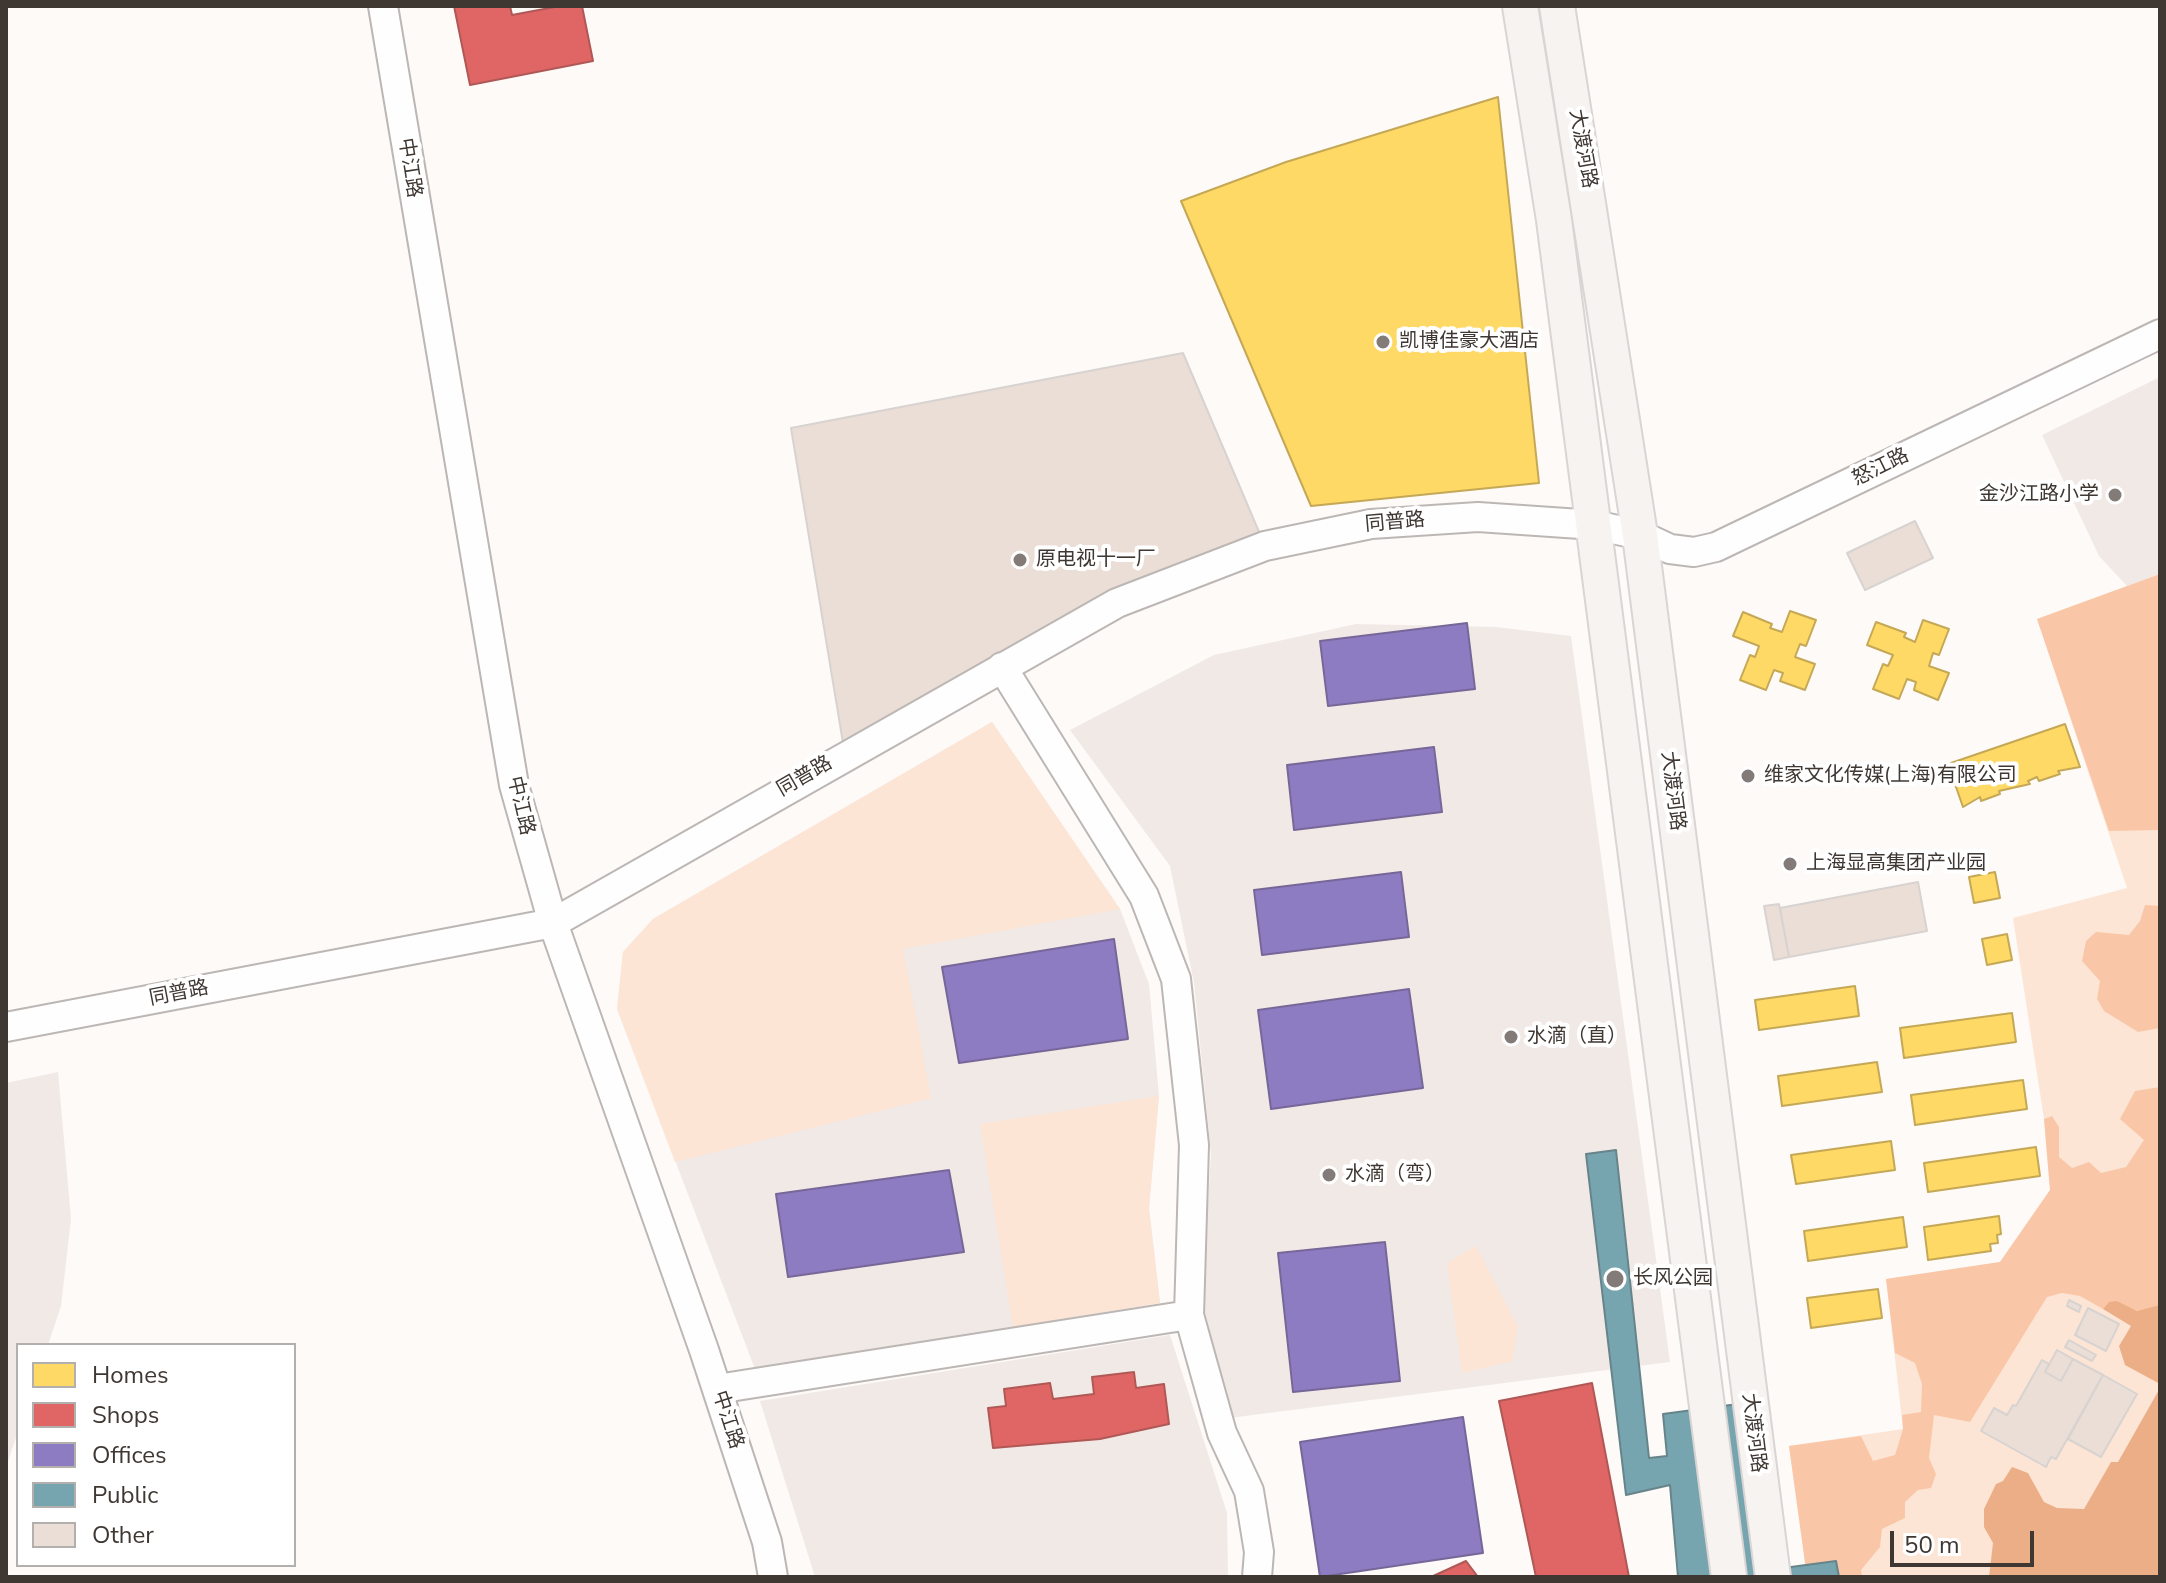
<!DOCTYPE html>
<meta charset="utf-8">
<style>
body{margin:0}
#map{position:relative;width:2166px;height:1583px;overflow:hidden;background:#fdfaf8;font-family:"Nunito Sans",sans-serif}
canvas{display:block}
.frame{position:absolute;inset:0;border:8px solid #3f3732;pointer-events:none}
.legend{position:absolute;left:16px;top:1343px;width:280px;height:224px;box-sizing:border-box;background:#fff;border:2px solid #b2afad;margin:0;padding:10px 14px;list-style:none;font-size:24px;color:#3f3732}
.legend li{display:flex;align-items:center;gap:16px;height:40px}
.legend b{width:40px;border:2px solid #b2afad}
.scale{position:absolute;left:1890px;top:1531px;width:144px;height:36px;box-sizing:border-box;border:4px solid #3f3732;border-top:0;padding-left:10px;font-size:24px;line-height:28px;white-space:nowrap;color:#3f3732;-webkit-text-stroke:6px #fff;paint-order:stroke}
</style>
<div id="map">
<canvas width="2166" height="1583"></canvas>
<div class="frame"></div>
<ul class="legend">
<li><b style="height:22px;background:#ffd966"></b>Homes</li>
<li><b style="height:22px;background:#e06666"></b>Shops</li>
<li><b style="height:22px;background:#8e7cc3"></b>Offices</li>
<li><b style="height:22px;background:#76a5af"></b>Public</li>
<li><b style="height:22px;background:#eaded6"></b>Other</li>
</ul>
<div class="scale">50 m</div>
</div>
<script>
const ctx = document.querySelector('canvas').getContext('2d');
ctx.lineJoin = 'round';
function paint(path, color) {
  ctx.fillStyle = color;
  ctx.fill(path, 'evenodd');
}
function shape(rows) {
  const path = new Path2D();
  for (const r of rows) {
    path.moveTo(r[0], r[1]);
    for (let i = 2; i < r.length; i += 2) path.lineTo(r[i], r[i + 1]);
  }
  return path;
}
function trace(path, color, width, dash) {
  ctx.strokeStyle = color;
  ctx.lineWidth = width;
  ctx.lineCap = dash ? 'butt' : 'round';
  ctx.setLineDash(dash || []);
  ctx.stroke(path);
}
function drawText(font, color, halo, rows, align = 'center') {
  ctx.font = font + ' "Nunito Sans","Noto Sans SC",sans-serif';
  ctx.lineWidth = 8;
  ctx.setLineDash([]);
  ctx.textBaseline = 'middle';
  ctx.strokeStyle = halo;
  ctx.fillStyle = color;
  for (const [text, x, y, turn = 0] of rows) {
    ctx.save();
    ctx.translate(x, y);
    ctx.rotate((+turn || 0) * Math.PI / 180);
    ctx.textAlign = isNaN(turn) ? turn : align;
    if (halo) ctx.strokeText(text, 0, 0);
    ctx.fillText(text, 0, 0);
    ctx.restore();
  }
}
const built = shape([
 [2160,377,2160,574,2127,586,2099,556,2042,435],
 [1356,624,1496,627,1571,636,1670,1362,1229,1418,1202,1299,1211,1155,1194,983,1170,866,1070,730,1214,655],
 [992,722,1120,909,1149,984,1159,1096,1149,1208,1160,1303,755,1369,617,1009,623,952,653,919],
 [58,1072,71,1219,61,1306,48,1345,18,1345,18,1432,6,1467,6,1083],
 [1170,1335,1227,1513,1228,1577,815,1577,760,1401]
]);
const green = shape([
 [2160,574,2160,1577,1807,1577,1789,1446,1903,1429,1886,1279,2000,1262,2050,1190,2044,1119,2013,918,2127,888,2037,619],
 [992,722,1120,909,903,949,931,1098,675,1162,617,1009,623,952,653,919],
 [1159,1096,1149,1208,1160,1303,1013,1327,980,1124],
 [1476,1246,1518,1327,1512,1361,1462,1373,1447,1263]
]);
const forest = shape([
 [2160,574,2160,830,2109,831,2037,619],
 [2145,905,2160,906,2160,1028,2138,1032,2104,1011,2097,999,2100,981,2082,961,2086,941,2096,932,2129,935,2140,921],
 [2160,1087,2159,1307,2138,1311,2109,1302,2103,1309,2080,1296,2062,1293,2047,1297,1970,1422,1934,1415,1929,1458,1936,1474,1931,1488,1918,1490,1905,1502,1905,1518,1882,1529,1880,1547,1861,1570,1862,1577,1807,1577,1789,1446,1861,1436,1873,1461,1895,1455,1903,1429,1902,1415,1921,1412,1922,1384,1915,1363,1895,1353,1886,1279,2000,1262,2050,1190,2044,1119,2052,1116,2059,1127,2059,1157,2072,1168,2089,1162,2101,1173,2126,1167,2144,1140,2120,1119,2135,1091]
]);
const water = shape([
 [2117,1301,2137,1311,2160,1305,2160,1384,2125,1365,2119,1346,2131,1326,2103,1309,2109,1302],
 [2160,1388,2160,1577,1989,1577,1993,1543,1984,1527,1984,1509,1996,1484,2003,1481,2012,1467,2028,1473,2044,1502,2057,1508,2084,1509,2111,1462,2118,1462]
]);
const homes = shape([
 [1498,97,1539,483,1311,506,1181,201,1286,162,1498,97],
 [1790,611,1816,620,1806,646,1800,644,1795,657,1815,664,1805,690,1780,681,1783,673,1774,670,1766,690,1740,680,1750,655,1755,657,1759,646,1733,636,1743,612,1772,624,1770,628,1782,632,1790,611],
 [1923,620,1949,629,1939,655,1933,653,1929,666,1949,673,1938,700,1914,690,1916,682,1907,679,1899,699,1873,689,1883,664,1888,666,1893,655,1867,645,1876,622,1906,633,1904,637,1915,642,1923,620],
 [2065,724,2080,767,2058,771,2060,774,2039,781,2037,777,2028,781,2030,784,1999,791,2000,794,1981,801,1980,797,1963,807,1948,764,2065,724],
 [1995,872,2000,898,1974,903,1969,877,1995,872],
 [2007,934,2012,960,1987,965,1982,939,2007,934],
 [1855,986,1859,1016,1759,1030,1755,1000,1855,986],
 [2012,1013,2016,1042,1904,1058,1900,1028,2012,1013],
 [1877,1062,1882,1092,1782,1106,1778,1076,1877,1062],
 [2023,1080,2027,1109,1915,1125,1911,1095,2023,1080],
 [1891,1141,1895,1170,1796,1184,1791,1155,1891,1141],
 [2036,1147,2040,1176,1928,1192,1924,1163,2036,1147],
 [1999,1216,2001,1234,1997,1235,1998,1243,1990,1244,1991,1251,1928,1260,1924,1227,1999,1216],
 [1903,1217,1907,1247,1808,1261,1804,1231,1903,1217],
 [1878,1289,1882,1318,1811,1328,1807,1298,1878,1289]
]);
const shops = shape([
 [454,6,510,6,512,15,560,6,582,6,593,61,470,85,454,6],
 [1134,1372,1136,1388,1164,1384,1169,1424,1100,1439,993,1448,988,1408,1006,1406,1004,1389,1050,1383,1053,1399,1094,1394,1092,1377,1134,1372],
 [1592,1383,1629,1577,1536,1577,1499,1401,1592,1383],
 [1466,1561,1478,1577,1431,1577,1466,1561]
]);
const offices = shape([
 [1467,623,1475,689,1328,706,1320,641,1467,623],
 [1434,747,1442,812,1294,830,1287,765,1434,747],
 [1401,872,1409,937,1262,955,1254,890,1401,872],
 [1114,939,1128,1039,959,1063,942,967,1114,939],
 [1409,989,1423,1088,1271,1109,1258,1010,1409,989],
 [949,1170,964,1252,788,1277,776,1194,949,1170],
 [1385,1242,1400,1381,1293,1392,1278,1253,1385,1242],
 [1463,1417,1483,1553,1320,1577,1300,1442,1463,1417]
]);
const public = shape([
 [1616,1150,1649,1458,1667,1456,1663,1414,1738,1404,1761,1571,1836,1561,1839,1577,1678,1577,1670,1485,1626,1495,1586,1154,1616,1150]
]);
const building = shape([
 [1183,353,1265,546,1117,603,845,755,791,428,1183,353],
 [1915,521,1933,558,1865,590,1847,553,1915,521],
 [1918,882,1927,931,1789,957,1780,908,1918,882],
 [1779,904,1789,957,1774,960,1764,906,1779,904],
 [2069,1300,2081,1306,2079,1312,2067,1306,2069,1300],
 [2088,1308,2119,1324,2106,1351,2075,1335,2088,1308],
 [2069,1340,2096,1355,2092,1361,2065,1347,2069,1340],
 [2057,1350,2073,1359,2061,1381,2045,1372,2057,1350],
 [2073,1359,2103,1375,2056,1459,2051,1457,2046,1467,1981,1431,1994,1408,2007,1415,2013,1405,2016,1406,2042,1360,2049,1364,2045,1372,2061,1381,2073,1359],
 [2103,1375,2137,1394,2101,1457,2068,1439,2103,1375]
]);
const minor = shape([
 [383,6,514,785,553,923,704,1350,767,1542,773,1577],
 [1002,667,1144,896,1176,979,1194,1145,1189,1315,1222,1433,1249,1491,1259,1552,1257,1577],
 [6,1027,553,923,1117,603,1265,546,1371,524,1478,517,1595,525,1640,535,1670,549,1694,552,1716,547,2160,334],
 [717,1389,1189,1315]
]);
const major = shape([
 [1520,6,1554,220,1729,1577],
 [1557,6,1640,535,1773,1577]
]);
const markers = [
 [1383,342,8,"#827b77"],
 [2115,495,8,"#827b77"],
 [1020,560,8,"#827b77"],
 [1748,776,8,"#827b77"],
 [1790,864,8,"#827b77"],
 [1511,1037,8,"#827b77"],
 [1329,1175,8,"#827b77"],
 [1615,1279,10,"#827b77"]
];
const streetNames = [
 ["大渡河路",1582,149,80],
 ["中江路",409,168,81],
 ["怒江路",1881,468,-26],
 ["同普路",1395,523,-5],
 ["同普路",805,777,-30],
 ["大渡河路",1672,791,83],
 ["中江路",520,806,77],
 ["同普路",179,994,-11],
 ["中江路",727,1420,72],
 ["大渡河路",1753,1433,83]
];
const poiNames = [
 ["凯博佳豪大酒店",1399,342],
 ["金沙江路小学",2099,495,"right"],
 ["原电视十一厂",1036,560],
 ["维家文化传媒(上海)有限公司",1764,776],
 ["上海显高集团产业园",1806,864],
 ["水滴（直）",1527,1037],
 ["水滴（弯）",1345,1175],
 ["长风公园",1633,1279]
];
paint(built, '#f1e9e5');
paint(green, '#fde5d6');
paint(forest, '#f9c7a7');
paint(water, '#ecae87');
paint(homes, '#ffd966');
trace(homes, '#c5a856', 2);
paint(shops, '#e06666');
trace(shops, '#b05856', 2);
paint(offices, '#8e7cc3');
trace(offices, '#766798', 2);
paint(public, '#76a5af');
trace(public, '#66848a', 2);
paint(building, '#eaded6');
trace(building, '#d8d3d0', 2);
trace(minor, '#bcb7b4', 32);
trace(major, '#d8d5d4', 38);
trace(minor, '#fffefe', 28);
trace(major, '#f7f3f0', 34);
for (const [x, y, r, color] of markers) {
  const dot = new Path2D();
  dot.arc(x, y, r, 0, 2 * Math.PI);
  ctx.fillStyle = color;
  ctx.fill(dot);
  trace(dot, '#fff', 3);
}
drawText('20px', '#3f3732', '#fff', streetNames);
drawText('20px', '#3f3732', '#fff', poiNames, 'left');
</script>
